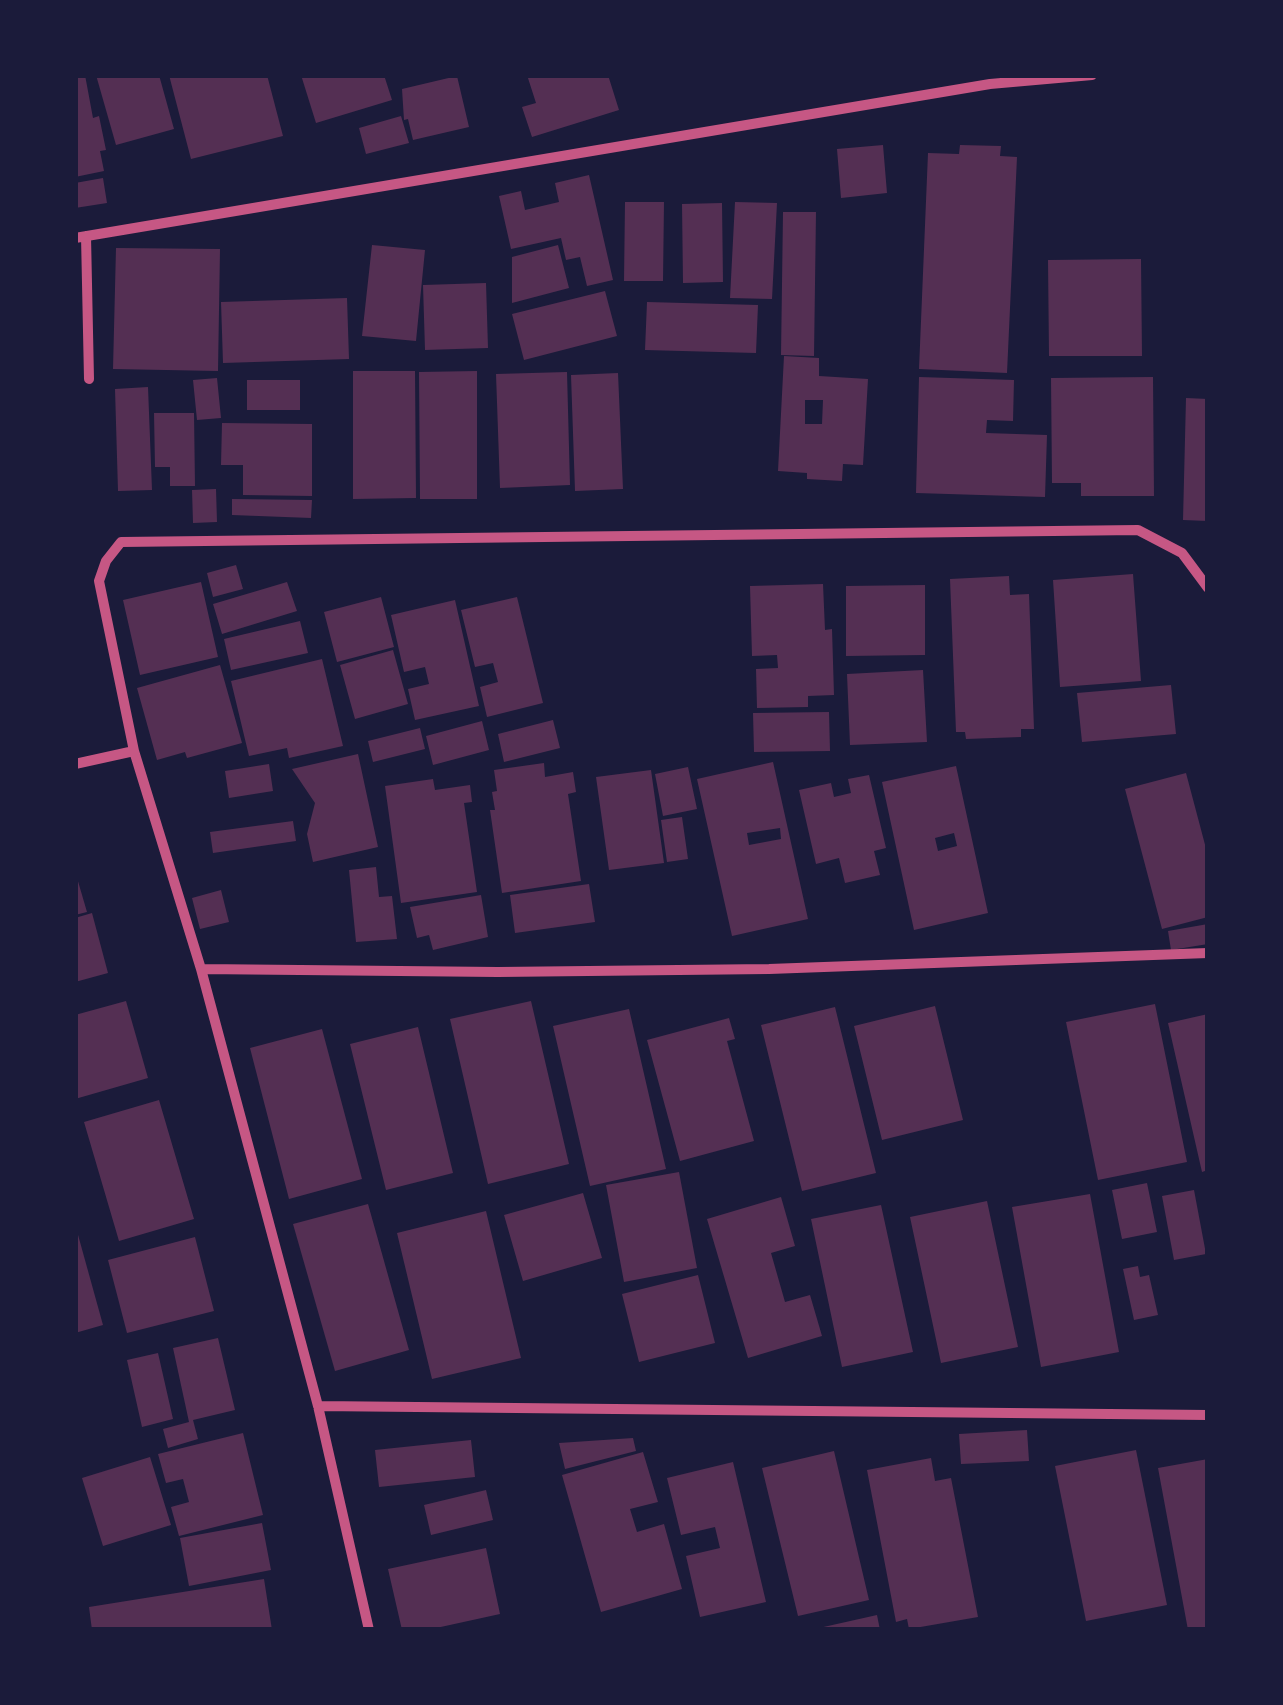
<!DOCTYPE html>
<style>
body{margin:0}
#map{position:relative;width:1283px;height:1705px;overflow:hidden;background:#1b1b3a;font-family:"Fira Sans Condensed",sans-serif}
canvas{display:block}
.frame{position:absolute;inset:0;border:78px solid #1b1b3a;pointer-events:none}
</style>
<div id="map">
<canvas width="1283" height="1705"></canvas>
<div class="frame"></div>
</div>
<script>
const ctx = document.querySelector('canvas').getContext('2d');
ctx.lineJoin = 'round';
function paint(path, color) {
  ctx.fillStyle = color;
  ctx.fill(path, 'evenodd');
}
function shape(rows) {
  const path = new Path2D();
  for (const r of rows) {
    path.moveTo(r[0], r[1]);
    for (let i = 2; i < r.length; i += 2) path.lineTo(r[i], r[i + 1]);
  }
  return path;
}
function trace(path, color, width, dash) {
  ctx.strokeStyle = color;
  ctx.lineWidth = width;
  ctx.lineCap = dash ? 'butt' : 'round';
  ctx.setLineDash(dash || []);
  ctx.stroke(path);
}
const building = shape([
 [75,75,85,75,93,118,99,116,106,150,100,151,104,171,75,177],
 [96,75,159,75,174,129,116,145],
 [169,75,267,75,283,136,191,159],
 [301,75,384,75,392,100,316,123],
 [527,75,608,75,619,110,532,137,522,107,536,103],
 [457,76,469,127,413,140,408,119,404,120,402,89],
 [401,116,409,143,366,154,359,128],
 [883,145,887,193,841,198,837,149],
 [960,145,1001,146,1000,156,1017,157,1007,373,919,369,928,153,959,154],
 [589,175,613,280,587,286,580,257,566,260,561,238,511,249,499,196,521,191,525,210,559,202,555,183],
 [103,178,107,203,75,208,75,183],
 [625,202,664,202,663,281,624,281],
 [735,202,777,203,772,299,730,298],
 [722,203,723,282,683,283,682,204],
 [783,212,816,212,814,356,781,355],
 [372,245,425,250,416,341,362,336],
 [558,245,569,288,512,303,512,257],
 [116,248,220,249,218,371,113,369],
 [1141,259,1142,356,1049,356,1048,260],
 [486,283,488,348,425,350,423,285],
 [605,291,617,336,524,360,512,314],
 [347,298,349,359,223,363,221,302],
 [647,302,758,305,756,353,645,350],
 [784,356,819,358,819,376,868,379,863,465,843,464,842,481,807,479,807,473,778,471],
 [805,400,823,400,822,424,805,424],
 [353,371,415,371,416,498,353,499],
 [477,371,477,499,420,499,419,372],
 [567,372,570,485,500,488,496,374],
 [618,373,623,489,575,491,571,375],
 [919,377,1014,380,1013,421,987,420,986,433,1047,435,1045,497,916,493],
 [1153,377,1154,496,1081,496,1081,483,1052,483,1051,378],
 [217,378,221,418,197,420,193,380],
 [247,380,300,380,300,410,247,410],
 [148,387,152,490,118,491,115,389],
 [1186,398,1208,399,1208,521,1183,520],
 [154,413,194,413,195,486,170,486,170,467,155,467],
 [222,423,312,424,312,496,243,495,243,465,221,465],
 [216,489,217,522,193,523,192,490],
 [232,499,312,500,311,518,232,515],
 [236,565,243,589,213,597,207,573],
 [1133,574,1141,681,1060,687,1053,580],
 [1009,576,1010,595,1029,594,1034,729,1021,729,1021,737,966,739,965,732,956,732,950,579],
 [201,582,218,657,140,675,123,600],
 [287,582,297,611,222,634,213,604],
 [823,584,825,630,832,629,834,695,808,696,808,707,757,708,756,669,778,668,777,655,752,656,750,586],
 [925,585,925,655,846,656,846,586],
 [381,597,394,647,337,662,324,612],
 [517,597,543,703,487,717,480,687,498,682,493,663,475,667,461,610],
 [455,600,479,706,415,720,408,689,429,684,425,667,404,672,391,615],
 [300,621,308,653,231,670,224,639],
 [393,650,408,704,355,719,340,665],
 [322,659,343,746,289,758,287,748,249,756,231,681],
 [220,665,242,743,187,758,185,752,157,760,137,688],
 [923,670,927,742,850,745,847,674],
 [1171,685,1176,734,1082,742,1077,693],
 [829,712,830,751,754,752,753,713],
 [553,720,560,748,504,762,498,734],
 [482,721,489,750,433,765,426,736],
 [420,728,425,749,373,762,368,741],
 [358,754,378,847,313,862,307,834,315,803,292,769],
 [773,762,808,919,732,936,697,779],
 [780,828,781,839,749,845,747,833],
 [544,763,545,777,573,772,576,792,568,794,581,881,502,893,490,810,495,810,492,792,497,791,494,770],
 [269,764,273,791,229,798,225,771],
 [956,766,988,913,914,930,882,782],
 [954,833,957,846,938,851,935,838],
 [688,767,697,809,663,816,655,774],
 [651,770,664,863,609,870,596,777],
 [1186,773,1208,856,1208,917,1162,929,1125,789],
 [869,775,886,848,874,851,880,875,845,883,839,858,816,864,799,790,831,783,834,797,851,793,848,779],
 [433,779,435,790,470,785,472,802,464,803,477,892,401,903,385,786],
 [682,817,688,859,667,862,661,820],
 [293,821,296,841,213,853,210,832],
 [376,867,379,897,392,896,397,939,356,942,349,870],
 [75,871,87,912,75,915],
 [589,884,595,922,515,933,510,895],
 [221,890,229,922,200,929,192,898],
 [481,895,488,937,433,950,429,935,417,938,410,907],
 [92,913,108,973,75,982,75,918],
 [1208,924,1208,944,1171,950,1168,931],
 [126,1001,148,1078,75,1099,75,1015],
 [531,1001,569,1164,488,1184,450,1019],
 [1155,1004,1187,1162,1098,1180,1066,1022],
 [935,1006,963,1120,882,1140,854,1026],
 [835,1007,876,1173,802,1191,761,1025],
 [629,1009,666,1169,590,1186,553,1026],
 [1208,1014,1208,1170,1202,1172,1168,1023],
 [729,1018,735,1039,727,1041,754,1141,680,1161,647,1040],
 [418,1027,453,1173,386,1190,350,1044],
 [322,1029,362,1179,289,1199,250,1048],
 [159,1100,194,1219,119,1241,84,1122],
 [679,1172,697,1268,624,1282,606,1185],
 [1147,1183,1157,1232,1122,1239,1112,1190],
 [1194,1190,1206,1254,1174,1260,1162,1196],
 [583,1193,602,1258,523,1281,504,1215],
 [1090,1194,1119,1352,1041,1367,1012,1207],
 [781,1197,795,1246,771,1253,785,1302,810,1295,822,1336,748,1358,707,1219],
 [987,1201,1018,1347,941,1363,910,1217],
 [368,1204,409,1350,335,1371,293,1224],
 [881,1205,913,1352,842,1367,811,1219],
 [486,1211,521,1358,432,1379,397,1233],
 [75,1224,103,1325,75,1333],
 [195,1237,214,1311,127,1333,108,1260],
 [1138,1266,1140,1277,1149,1275,1158,1315,1134,1320,1123,1269],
 [698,1275,715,1343,639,1362,622,1294],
 [218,1338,235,1410,193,1420,198,1439,168,1448,163,1429,189,1422,173,1348],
 [158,1353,173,1419,142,1427,127,1360],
 [1027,1430,1029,1461,961,1464,959,1434],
 [243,1433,263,1515,179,1536,171,1507,189,1502,183,1479,166,1483,158,1454],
 [633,1438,636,1451,565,1469,559,1443],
 [471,1440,475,1477,379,1487,375,1450],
 [1136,1450,1167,1605,1086,1621,1055,1466],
 [834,1451,869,1600,798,1616,762,1468],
 [643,1452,658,1502,630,1509,637,1532,664,1524,682,1589,601,1612,562,1475],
 [150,1457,171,1525,103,1546,82,1478],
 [931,1458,935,1481,951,1478,978,1617,909,1629,907,1619,896,1622,867,1470],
 [1208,1459,1208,1630,1188,1630,1158,1468],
 [733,1462,766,1602,700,1617,686,1556,720,1548,715,1527,681,1535,667,1478],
 [486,1490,493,1520,431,1535,424,1505],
 [262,1523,271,1570,189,1586,180,1538],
 [486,1548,500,1614,427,1630,402,1630,388,1569],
 [264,1579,272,1630,92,1630,89,1607],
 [877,1615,880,1630,819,1630,819,1628]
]);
const minor = shape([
 [86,236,89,379],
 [75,238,990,84,1092,75],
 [134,751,201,969,318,1406,369,1630],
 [75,764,134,751,99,581,106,561,121,542,1138,530,1182,553,1208,588],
 [201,969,498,972,769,969,1208,953],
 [318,1406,1208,1415]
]);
paint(building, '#542f53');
trace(minor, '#c65784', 10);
</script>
